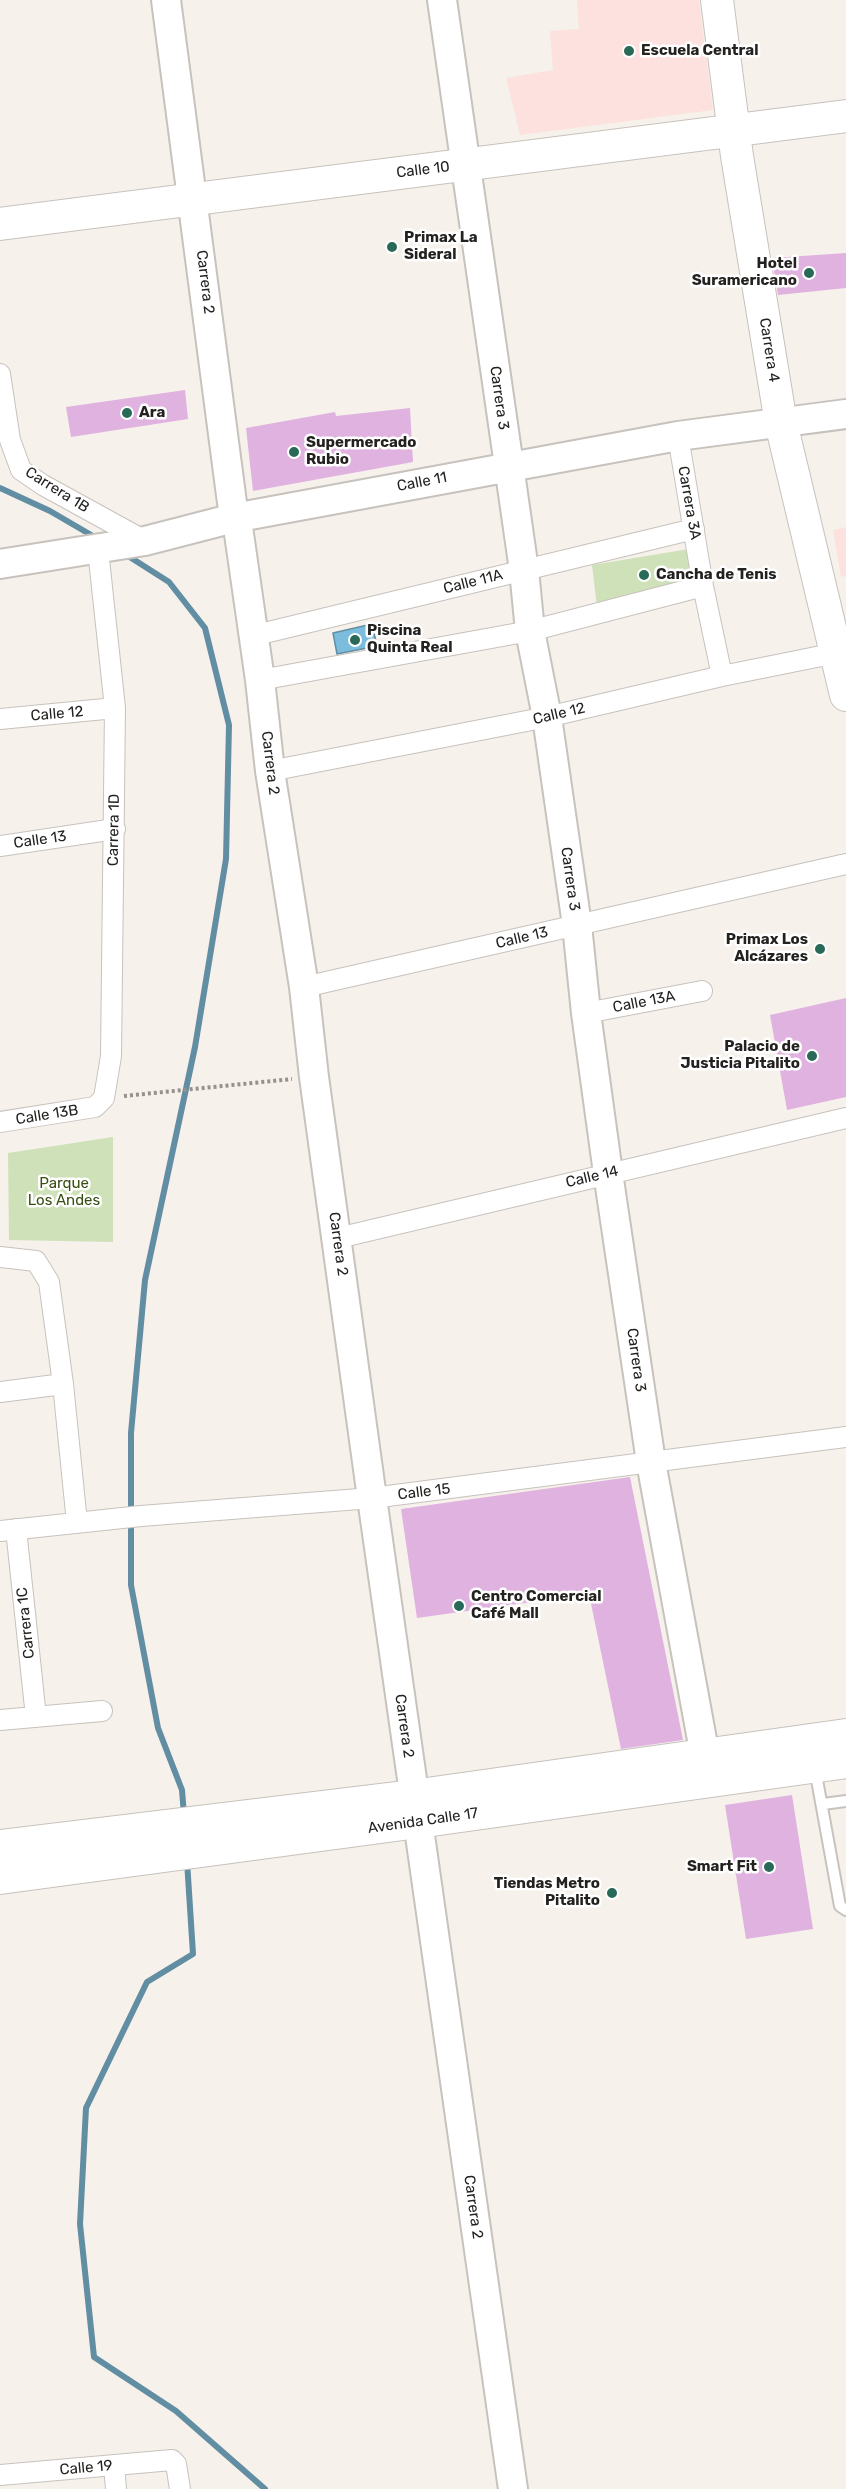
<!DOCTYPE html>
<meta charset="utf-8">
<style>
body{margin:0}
canvas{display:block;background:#f6f1eb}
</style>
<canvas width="846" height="2489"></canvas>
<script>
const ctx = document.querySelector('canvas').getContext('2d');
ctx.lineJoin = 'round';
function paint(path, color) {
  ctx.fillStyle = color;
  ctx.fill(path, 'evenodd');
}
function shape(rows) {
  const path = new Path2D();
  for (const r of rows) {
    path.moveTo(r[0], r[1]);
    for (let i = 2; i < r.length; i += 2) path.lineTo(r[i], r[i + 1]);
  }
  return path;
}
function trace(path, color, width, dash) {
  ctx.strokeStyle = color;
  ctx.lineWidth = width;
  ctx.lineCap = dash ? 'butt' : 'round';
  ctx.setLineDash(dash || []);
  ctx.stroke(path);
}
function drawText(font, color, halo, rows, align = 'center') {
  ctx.font = font + ' Rubik,sans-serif';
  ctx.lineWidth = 5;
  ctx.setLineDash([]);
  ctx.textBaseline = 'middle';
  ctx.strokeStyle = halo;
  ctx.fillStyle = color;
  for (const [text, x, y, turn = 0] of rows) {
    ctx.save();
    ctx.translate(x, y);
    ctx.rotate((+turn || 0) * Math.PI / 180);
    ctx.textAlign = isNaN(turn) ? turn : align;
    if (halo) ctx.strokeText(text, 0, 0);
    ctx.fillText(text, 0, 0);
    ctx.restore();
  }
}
const education = shape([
 [577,0,699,0,713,110,520,135,506,78,553,70,550,31,579,29],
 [846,527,846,576,841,577,833,530]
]);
const green = shape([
 [689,549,696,586,597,607,592,565],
 [113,1137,113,1242,9,1240,8,1153]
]);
const water = shape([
 [372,624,377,646,337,654,333,633,372,624]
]);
const stream = shape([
 [0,488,50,511,98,539],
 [125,554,169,582,205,628,229,725,226,859,195,1047,145,1280,131,1433,131,1585,158,1728,182,1790,184,1815],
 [187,1861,193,1954,147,1982,86,2108,80,2224,94,2357,176,2411,265,2489]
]);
const building = shape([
 [846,253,846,288,778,295,772,258],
 [185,390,188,419,71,437,66,407],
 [410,408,413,462,253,491,246,428,335,412,336,416],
 [846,998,846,1097,787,1110,770,1015],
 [630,1477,683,1740,621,1749,589,1594,417,1618,401,1509],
 [792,1795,813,1929,746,1939,725,1805]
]);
const path = shape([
 [124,1096,292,1079]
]);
const lane = shape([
 [815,1769,840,1906,846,1910],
 [823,1804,846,1801]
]);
const street = shape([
 [0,374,10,440,21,470,43,485,145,541],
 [678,436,703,586,722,676],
 [252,636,694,529],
 [260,680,530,631,703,586],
 [0,719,115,708],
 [270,771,547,717,722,676,846,651],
 [0,846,115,829],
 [304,987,846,864],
 [586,1013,702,991],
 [0,1122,95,1107,104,1098,111,1056,115,708,98,550],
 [338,1238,846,1118],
 [0,1257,36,1261,49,1282,63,1384,77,1523],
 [0,1392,63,1384],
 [16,1529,36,1717],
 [0,1531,141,1516,372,1498,846,1437],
 [0,1720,102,1711],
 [114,2465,116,2489],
 [0,2475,172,2460,176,2464,180,2489]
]);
const secondary = shape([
 [166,0,234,518,238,527,260,680,270,771,304,987,314,1077,372,1498,513,2489],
 [442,0,524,570,530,631,547,717,577,925,586,1013,608,1173,651,1462,705,1756],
 [0,564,145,541,234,518,678,436,846,414]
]);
const primary = shape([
 [717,0,737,156,781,423,846,695],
 [0,224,846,116],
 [0,1846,414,1796,846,1735],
 [0,1878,418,1822,846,1762]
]);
const markers = [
 [629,51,6,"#296957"],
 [392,247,6,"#296957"],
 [809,273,6,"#296957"],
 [127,413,6,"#296957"],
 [294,452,6,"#296957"],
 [644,575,6,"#296957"],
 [355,640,6,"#296957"],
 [820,949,6,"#296957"],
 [812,1056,6,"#296957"],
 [459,1606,6,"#296957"],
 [769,1867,6,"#296957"],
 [612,1893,6,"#296957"]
];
const poiNames = [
 ["Escuela Central",641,51],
 ["Primax La",404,238],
 ["Sideral",404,255],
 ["Hotel",797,264,"right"],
 ["Suramericano",797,281,"right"],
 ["Ara",139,413],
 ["Supermercado",306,443],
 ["Rubio",306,460],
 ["Cancha de Tenis",656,575],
 ["Piscina",367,631],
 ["Quinta Real",367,648],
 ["Primax Los",808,940,"right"],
 ["Alcázares",808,957,"right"],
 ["Palacio de",800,1047,"right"],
 ["Justicia Pitalito",800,1064,"right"],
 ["Centro Comercial",471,1597],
 ["Café Mall",471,1614],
 ["Smart Fit",757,1867,"right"],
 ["Tiendas Metro",600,1884,"right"],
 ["Pitalito",600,1901,"right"]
];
const streetNames = [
 ["Calle 10",423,170,-7],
 ["Carrera 2",205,282,83],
 ["Carrera 4",769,350,81],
 ["Carrera 3",499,398,82],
 ["Calle 11",422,482,-11],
 ["Carrera 1B",57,490,32],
 ["Carrera 3A",689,503,80],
 ["Calle 11A",473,582,-14],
 ["Calle 12",57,714,-5],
 ["Calle 12",559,714,-13],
 ["Carrera 2",270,763,83],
 ["Carrera 1D",114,830,-89],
 ["Calle 13",40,840,-8],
 ["Carrera 3",570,879,82],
 ["Calle 13",522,938,-13],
 ["Calle 13A",644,1002,-11],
 ["Calle 13B",47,1115,-9],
 ["Calle 14",592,1177,-13],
 ["Carrera 2",338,1244,82],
 ["Carrera 3",636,1360,82],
 ["Calle 15",424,1492,-7],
 ["Carrera 1C",26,1623,-96],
 ["Carrera 2",404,1726,82],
 ["Avenida Calle 17",423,1821,-8],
 ["Carrera 2",473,2207,82],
 ["Calle 19",86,2468,-5]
];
const parkNames = [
 ["Parque",64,1184],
 ["Los Andes",64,1201]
];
paint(education, '#fce1de');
paint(green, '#cfe1b9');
paint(water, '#7cbcdd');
trace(water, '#628ea4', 1.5);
trace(stream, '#628ea4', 6);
paint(building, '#e0b2e0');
trace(lane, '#c8c2bd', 14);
trace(street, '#c8c2bd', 22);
trace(secondary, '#c8c2bd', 32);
trace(primary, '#c8c2bd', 34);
trace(path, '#95928e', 4, [3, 3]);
trace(lane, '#fff', 10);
trace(street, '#fff', 20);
trace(secondary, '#fff', 28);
trace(primary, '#fff', 32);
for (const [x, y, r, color] of markers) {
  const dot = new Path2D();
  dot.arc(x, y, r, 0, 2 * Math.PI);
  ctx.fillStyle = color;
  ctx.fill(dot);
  trace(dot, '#fff', 2);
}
drawText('bold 15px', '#242220', '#fff', poiNames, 'left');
drawText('15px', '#242220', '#fff', streetNames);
drawText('15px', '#384e13', '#fff', parkNames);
</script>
